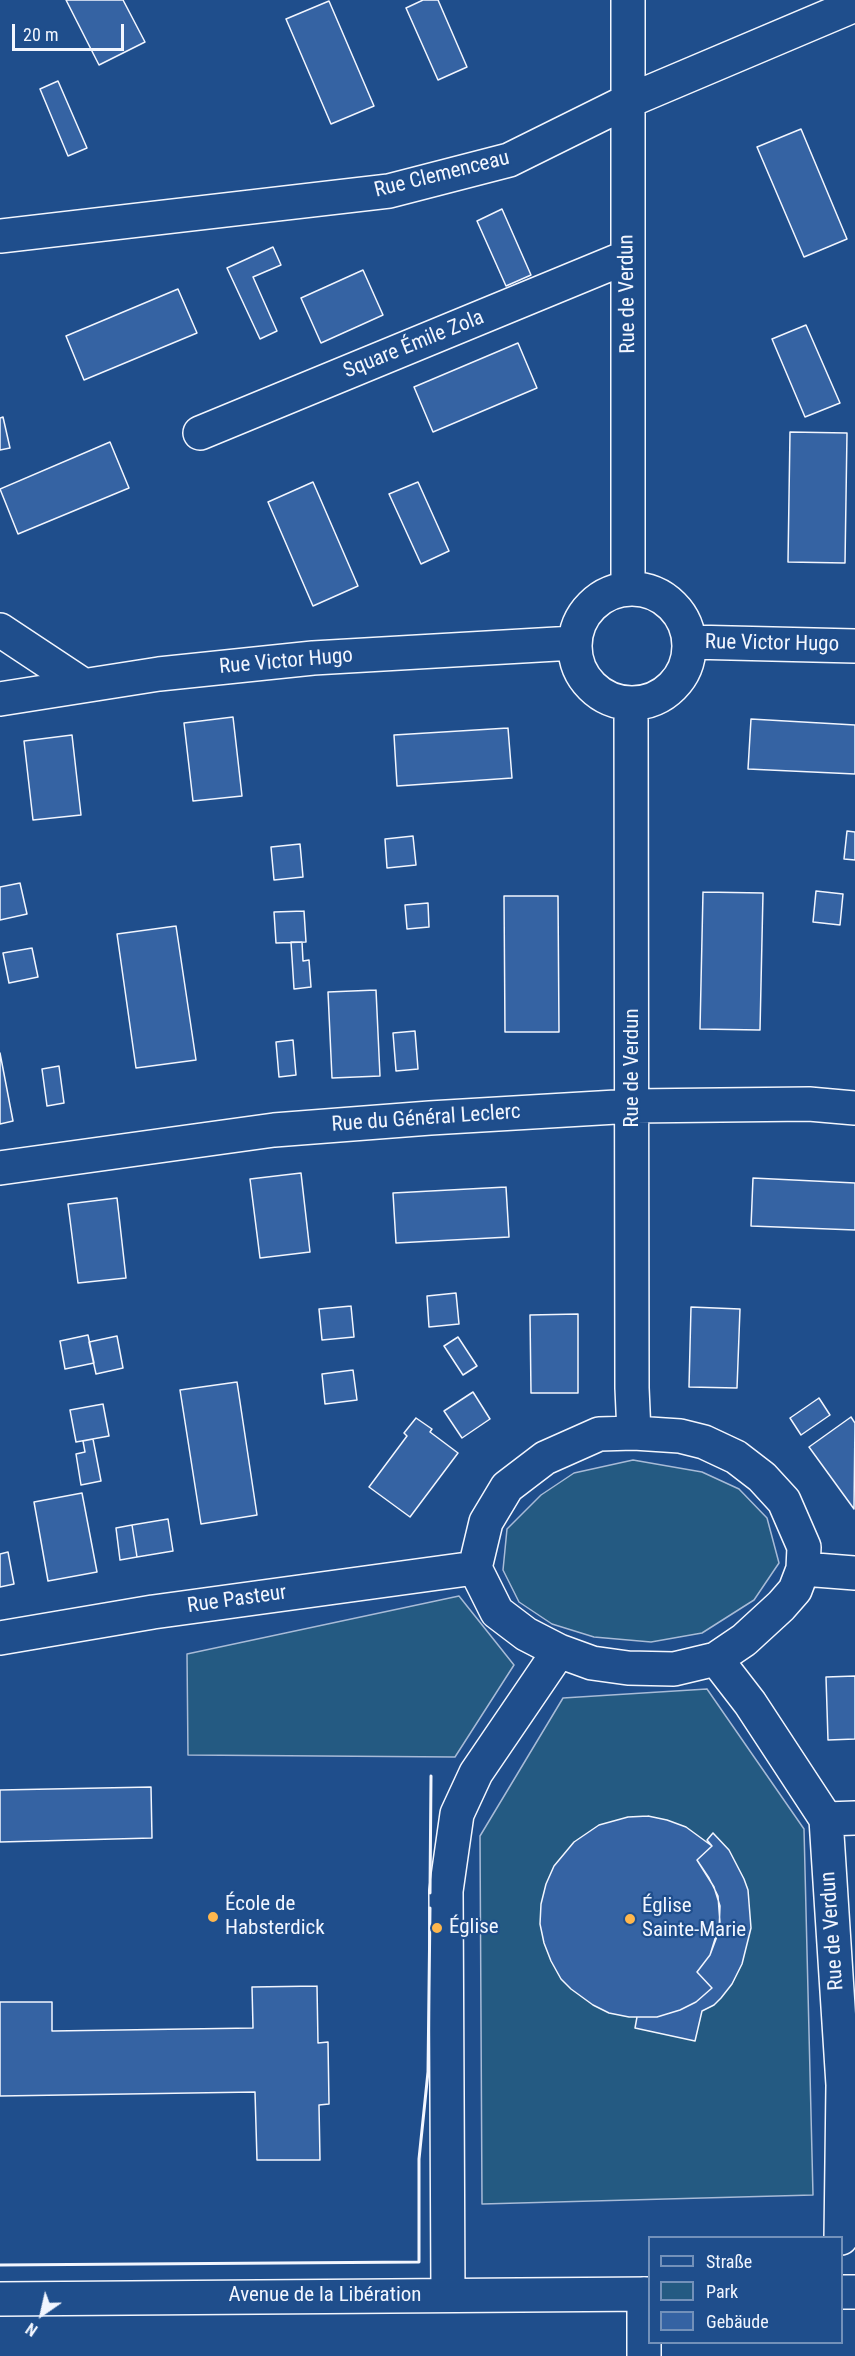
<!DOCTYPE html>
<meta charset="utf-8">
<style>
body{margin:0}
#map{position:relative;width:855px;height:2356px;overflow:hidden;background:#1f4e8c;font-family:"Roboto Condensed",sans-serif}
canvas{display:block}
.legend{position:absolute;left:648px;top:2236px;width:195px;height:108px;box-sizing:border-box;background:#1f4e8c;border:2px solid #7391ba;margin:0;padding:8px 10px;list-style:none;font-size:18px;color:#f2f6ff}
.legend li{display:flex;align-items:center;gap:12px;height:30px}
.legend b{width:30px;border:2px solid #7391ba}
.north{position:absolute;left:12px;top:2284px;width:60px;height:60px;-webkit-text-stroke:4px #1f4e8c;paint-order:stroke;rotate:214deg;font-size:16px;font-weight:700;line-height:24px;text-align:center;color:#f2f6ff}
.north::after{content:'';display:block;margin:auto;width:21px;height:27px;background:#f2f6ff;clip-path:polygon(50% 0,100% 100%,50% 72%,0 100%)}
.scale{position:absolute;left:12px;top:24px;width:112px;height:27px;box-sizing:border-box;border:3px solid #f2f6ff;border-top:0;padding-left:8px;font-size:18px;line-height:21px;white-space:nowrap;color:#f2f6ff;-webkit-text-stroke:4px #1f4e8c;paint-order:stroke}
</style>
<div id="map">
<canvas width="855" height="2356"></canvas>
<ul class="legend">
<li><b style="height:8px;background:#1f4e8c"></b>Straße</li>
<li><b style="height:16px;background:#245a82"></b>Park</li>
<li><b style="height:16px;background:#3563a3"></b>Gebäude</li>
</ul>
<div class="north">N</div>
<div class="scale">20 m</div>
</div>
<script>
const ctx = document.querySelector('canvas').getContext('2d');
ctx.lineJoin = 'round';
function paint(path, color) {
  ctx.fillStyle = color;
  ctx.fill(path, 'evenodd');
}
function shape(rows) {
  const path = new Path2D();
  for (const r of rows) {
    if (r.length === 3) {
      path.moveTo(r[0] + r[2], r[1]);
      path.arc(r[0], r[1], r[2], 0, 2 * Math.PI);
      continue;
    }
    path.moveTo(r[0], r[1]);
    for (let i = 2; i < r.length; i += 2) path.lineTo(r[i], r[i + 1]);
  }
  return path;
}
function trace(path, color, width, dash) {
  ctx.strokeStyle = color;
  ctx.lineWidth = width;
  ctx.lineCap = dash ? 'butt' : 'round';
  ctx.setLineDash(dash || []);
  ctx.stroke(path);
}
function drawText(font, color, halo, rows, align = 'center') {
  ctx.font = font + ' "Roboto Condensed",sans-serif';
  ctx.lineWidth = 4.5;
  ctx.setLineDash([]);
  ctx.textBaseline = 'middle';
  ctx.strokeStyle = halo;
  ctx.fillStyle = color;
  for (const [text, x, y, turn = 0] of rows) {
    ctx.save();
    ctx.translate(x, y);
    ctx.rotate((+turn || 0) * Math.PI / 180);
    ctx.textAlign = isNaN(turn) ? turn : align;
    if (halo) ctx.strokeText(text, 0, 0);
    ctx.fillText(text, 0, 0);
    ctx.restore();
  }
}
const green = shape([
 [633,1460,702,1472,739,1489,767,1518,779,1563,754,1600,702,1633,651,1642,594,1637,552,1624,519,1602,503,1570,507,1529,541,1495,574,1473,633,1460],
 [459,1596,514,1665,455,1757,188,1755,187,1654,459,1596],
 [707,1689,804,1829,813,2195,482,2204,480,1836,563,1698,707,1689]
]);
const building = shape([
 [66,0,123,0,145,42,99,65,66,0],
 [423,0,438,0,467,67,438,80,406,8,423,0],
 [329,1,374,106,331,124,286,19,329,1],
 [58,81,87,148,68,156,40,89,58,81],
 [801,129,847,239,804,257,757,147,801,129],
 [502,209,531,275,506,286,477,221,502,209],
 [273,247,281,265,253,277,277,331,260,339,227,268,273,247],
 [363,270,383,315,321,343,301,298,363,270],
 [178,289,197,333,84,380,66,336,178,289],
 [806,325,840,403,805,417,772,339,806,325],
 [518,343,537,388,433,432,414,387,518,343],
 [3,417,10,448,0,450,0,418,3,417],
 [790,432,847,433,845,563,788,562,790,432],
 [110,442,129,488,18,534,0,489,110,442],
 [313,482,358,586,313,606,268,502,313,482],
 [418,482,449,551,421,564,389,494,418,482],
 [233,717,242,796,193,801,184,723,233,717],
 [751,719,855,725,855,774,748,769,751,719],
 [508,728,512,778,397,786,394,735,508,728],
 [72,735,81,815,33,820,24,741,72,735],
 [847,831,855,832,855,860,844,859,847,831],
 [413,836,416,865,387,868,385,839,413,836],
 [300,844,303,877,274,880,271,847,300,844],
 [20,883,27,914,0,920,0,887,20,883],
 [816,891,843,894,840,925,813,922,816,891],
 [703,892,763,893,760,1030,700,1029,703,892],
 [504,896,558,896,559,1032,505,1032,504,896],
 [428,903,429,927,407,929,405,905,428,903],
 [304,911,306,942,276,943,274,912,304,911],
 [176,926,196,1060,136,1068,117,934,176,926],
 [291,942,302,942,303,961,309,960,311,987,294,989,291,942],
 [32,948,38,977,9,983,3,953,32,948],
 [376,990,380,1076,332,1078,328,992,376,990],
 [415,1031,418,1069,396,1071,393,1033,415,1031],
 [293,1040,296,1075,279,1077,276,1042,293,1040],
 [0,1053,13,1121,0,1124,0,1053],
 [59,1066,64,1103,47,1106,42,1069,59,1066],
 [301,1173,310,1252,260,1258,250,1179,301,1173],
 [753,1178,855,1183,855,1230,751,1226,753,1178],
 [506,1187,509,1237,396,1243,393,1193,506,1187],
 [117,1198,126,1278,78,1283,68,1204,117,1198],
 [456,1293,459,1324,429,1327,427,1296,456,1293],
 [351,1306,354,1337,322,1340,319,1309,351,1306],
 [691,1307,740,1309,737,1388,689,1387,691,1307],
 [578,1314,578,1393,531,1393,530,1315,578,1314],
 [88,1335,94,1363,65,1369,60,1341,88,1335],
 [117,1336,123,1368,96,1374,89,1342,117,1336],
 [458,1337,477,1366,463,1375,444,1346,458,1337],
 [353,1370,357,1400,325,1404,322,1374,353,1370],
 [237,1382,257,1515,201,1524,180,1390,237,1382],
 [473,1392,490,1419,462,1438,444,1411,473,1392],
 [819,1398,830,1415,801,1435,790,1418,819,1398],
 [103,1404,109,1436,76,1442,70,1410,103,1404],
 [851,1417,855,1423,854,1509,809,1447,851,1417],
 [416,1418,432,1429,430,1432,458,1453,410,1517,369,1487,407,1436,404,1433,416,1418],
 [93,1439,101,1481,81,1485,76,1454,85,1452,83,1441,93,1439],
 [82,1493,97,1572,48,1581,34,1502,82,1493],
 [168,1519,173,1551,137,1557,132,1525,168,1519],
 [132,1525,137,1557,120,1560,116,1528,132,1525],
 [8,1552,14,1584,0,1587,0,1554,8,1552],
 [855,1676,855,1739,828,1740,826,1677,855,1676],
 [151,1787,152,1838,0,1842,0,1790,151,1787],
 [648,1816,667,1820,686,1827,712,1846,697,1860,709,1878,718,1896,720,1923,710,1955,697,1972,712,1988,696,2002,680,2010,657,2017,629,2017,609,2013,593,2005,571,1989,561,1979,551,1961,544,1943,540,1924,541,1904,546,1884,554,1866,574,1842,599,1825,628,1817,648,1816],
 [713,1833,729,1850,744,1879,748,1890,751,1928,742,1964,732,1984,721,1998,714,2005,702,2011,695,2041,635,2028,637,2017,657,2017,680,2010,696,2002,712,1988,697,1972,710,1955,719,1931,720,1906,714,1887,697,1860,712,1846,707,1840,713,1833],
 [317,1986,318,2043,328,2042,329,2104,319,2105,320,2160,257,2160,255,2092,0,2096,0,2002,52,2002,52,2031,253,2028,252,1987,317,1986]
]);
const minor = shape([
 [628,0,628,589],
 [0,236,389,191,509,160,626,102,855,5],
 [200,433,627,257],
 [632,646,57],
 [0,630,83,685],
 [690,642,855,646],
 [0,699,159,674,313,658,574,643],
 [631,704,632,1388,634,1433],
 [0,1168,274,1130,430,1118,633,1106,809,1104,855,1108],
 [634,1433,680,1436,704,1442,736,1457,762,1477,784,1501,804,1547,803,1569,795,1590,781,1606,744,1640,716,1659,674,1669,628,1668,592,1663,559,1651,526,1634,497,1612,475,1568,486,1522,507,1487,545,1458,599,1434,634,1433],
 [803,1569,855,1573],
 [0,1638,153,1612,475,1568],
 [716,1659,750,1703,826,1819,843,2085,841,2238],
 [826,1819,855,1818],
 [842,2292,855,2292],
 [644,2294,644,2356],
 [448,2295,446,1891,457,1814,476,1773,559,1651],
 [0,2299,650,2294]
]);
const wall = shape([
 [430,1893,431,1776],
 [0,2265,419,2262,419,2159,428,2072,430,1908]
]);
const markers = [
 [213,1917,6,"#ffb74d"],
 [630,1919,6,"#ffb74d"],
 [437,1928,6,"#ffb74d"]
];
const streetNames = [
 ["Rue Clemenceau",442,175,-14],
 ["Rue de Verdun",628,294,-91],
 ["Square Émile Zola",414,345,-22],
 ["Rue Victor Hugo",772,644,1],
 ["Rue Victor Hugo",286,662,-5],
 ["Rue de Verdun",633,1068,-90],
 ["Rue du Général Leclerc",426,1119,-4],
 ["Rue Pasteur",237,1600,-8],
 ["Rue de Verdun",833,1931,-94],
 ["Avenue de la Libération",325,2296]
];
const poiNames = [
 ["École de",225,1905],
 ["Habsterdick",225,1929],
 ["Église",642,1907],
 ["Sainte-Marie",642,1931],
 ["Église",449,1928]
];
paint(green, '#245a82');
trace(green, '#a8bbd7', 1.5);
paint(building, '#3563a3');
trace(building, '#f2f6ff', 1.5);
trace(minor, '#f2f6ff', 36);
trace(minor, '#1f4e8c', 33);
trace(wall, '#f2f6ff', 3);
for (const [x, y, r, color] of markers) {
  const dot = new Path2D();
  dot.arc(x, y, r, 0, 2 * Math.PI);
  ctx.fillStyle = color;
  ctx.fill(dot);
  trace(dot, '#1f4e8c', 2);
}
drawText('21px', '#f2f6ff', '#1f4e8c', streetNames);
drawText('21px', '#f2f6ff', '#1f4e8c', poiNames, 'left');
</script>
